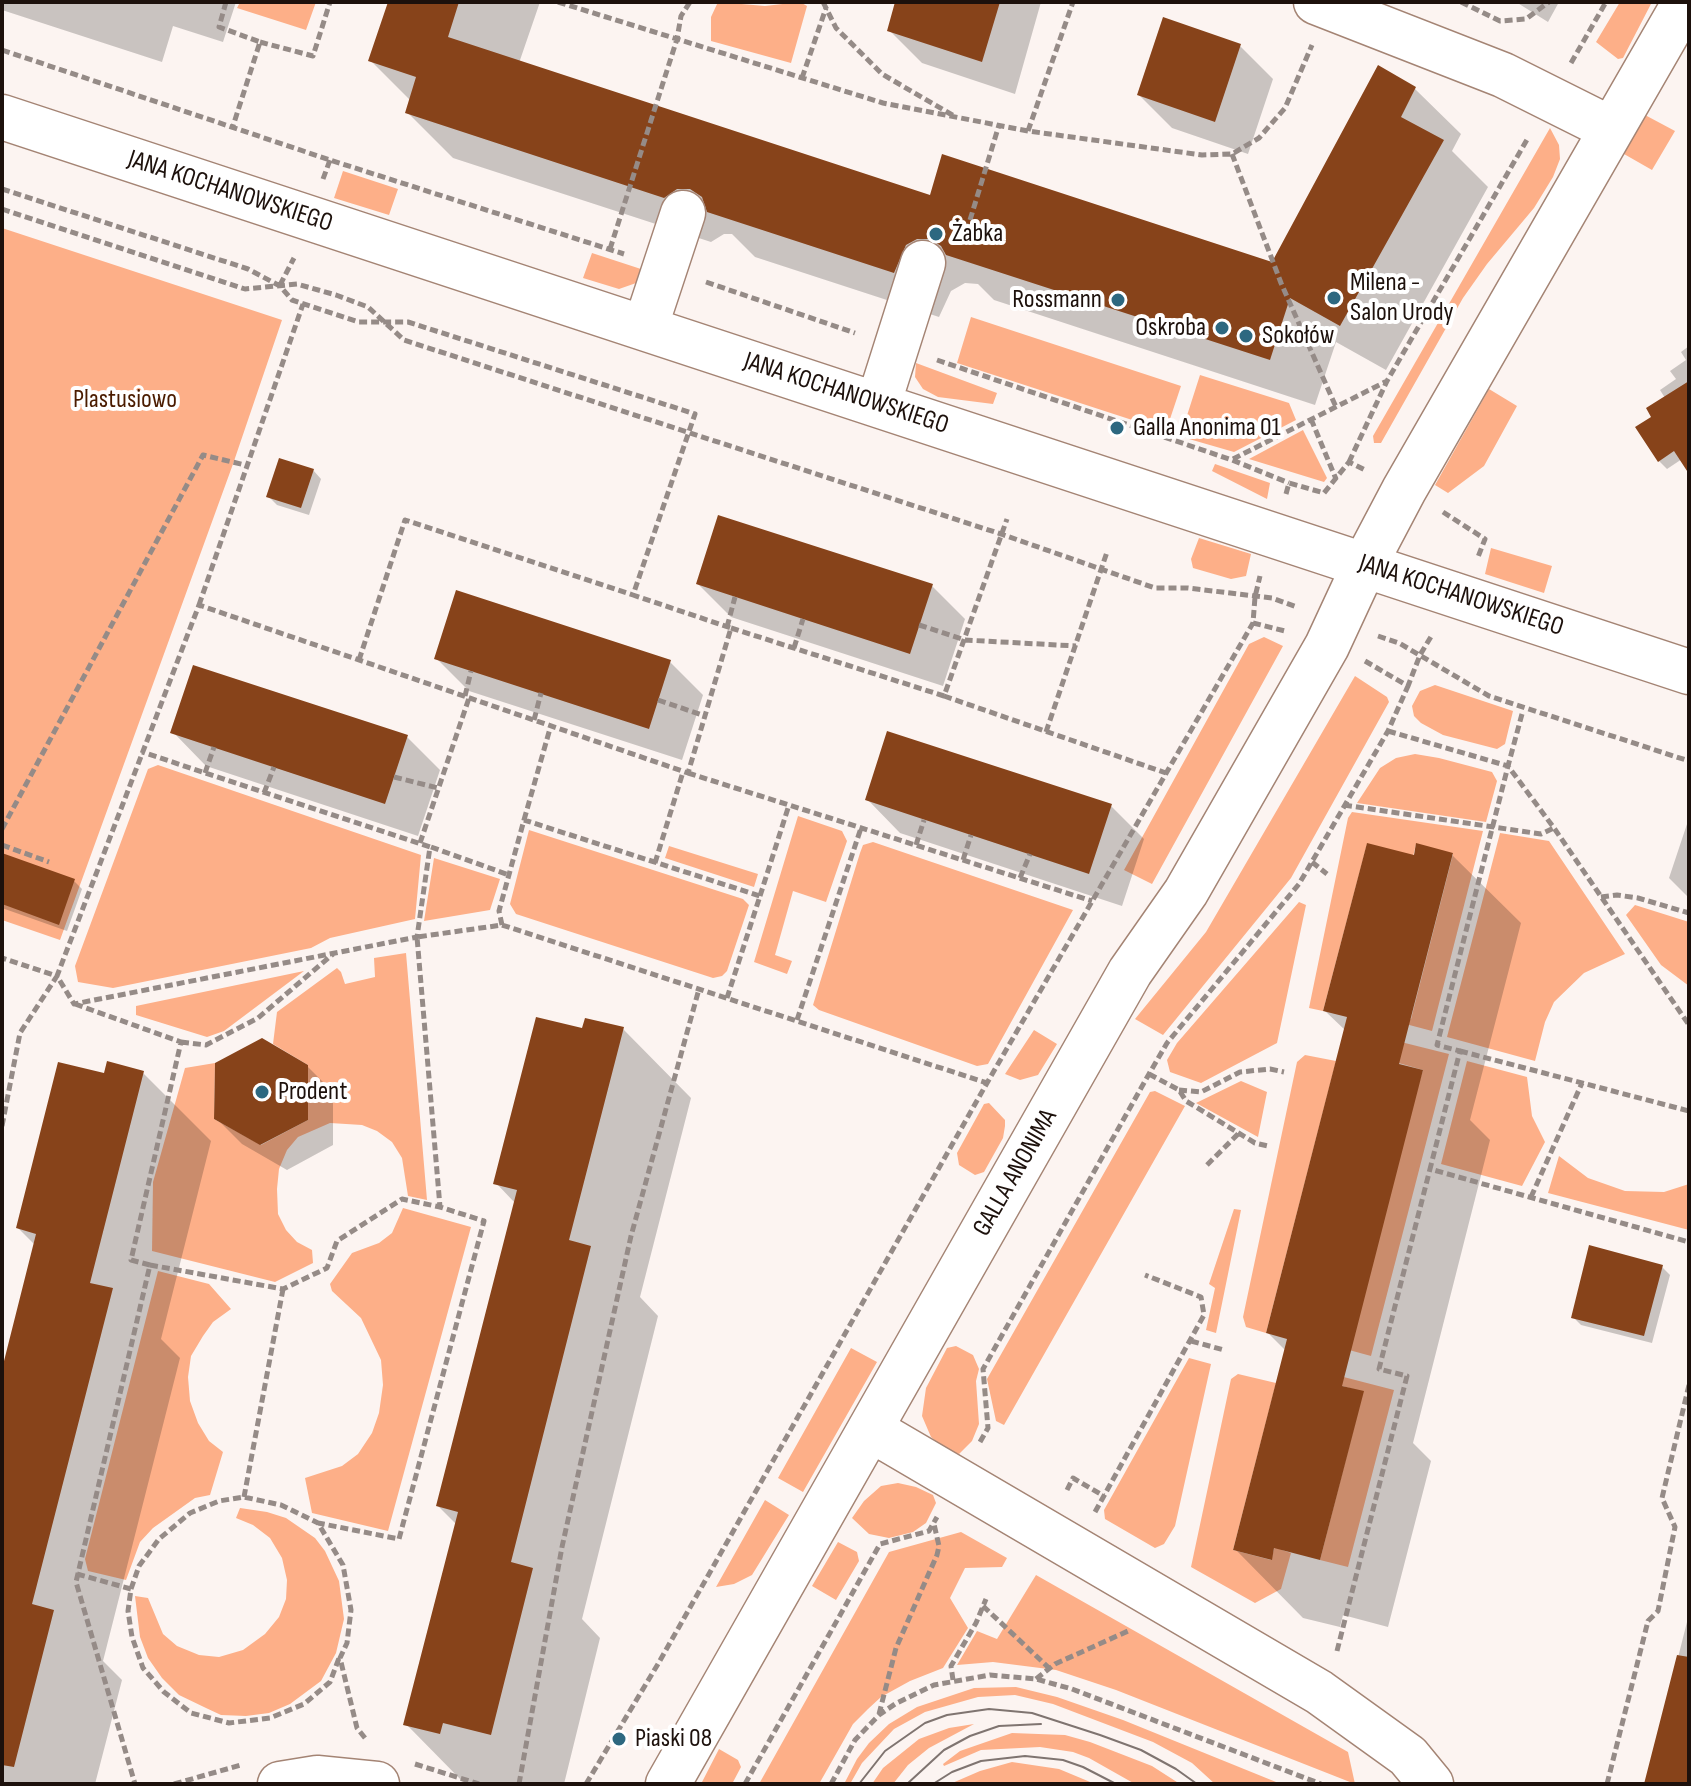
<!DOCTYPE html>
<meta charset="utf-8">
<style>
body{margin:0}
#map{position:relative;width:1691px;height:1786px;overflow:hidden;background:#fcf4f1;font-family:"Sofia Sans Condensed",sans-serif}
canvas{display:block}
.frame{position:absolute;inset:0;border:4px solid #1d110c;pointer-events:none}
</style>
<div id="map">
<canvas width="1691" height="1786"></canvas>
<div class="frame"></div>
</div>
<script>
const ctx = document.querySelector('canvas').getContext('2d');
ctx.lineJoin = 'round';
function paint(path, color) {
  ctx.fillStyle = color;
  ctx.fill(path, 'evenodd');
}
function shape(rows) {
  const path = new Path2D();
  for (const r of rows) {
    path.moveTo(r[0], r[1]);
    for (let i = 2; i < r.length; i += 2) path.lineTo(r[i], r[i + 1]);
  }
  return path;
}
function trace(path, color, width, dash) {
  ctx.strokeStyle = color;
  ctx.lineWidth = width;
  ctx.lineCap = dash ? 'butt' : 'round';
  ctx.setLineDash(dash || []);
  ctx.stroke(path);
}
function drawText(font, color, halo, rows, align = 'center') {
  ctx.font = font + ' "Sofia Sans Condensed",sans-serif';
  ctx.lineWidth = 8;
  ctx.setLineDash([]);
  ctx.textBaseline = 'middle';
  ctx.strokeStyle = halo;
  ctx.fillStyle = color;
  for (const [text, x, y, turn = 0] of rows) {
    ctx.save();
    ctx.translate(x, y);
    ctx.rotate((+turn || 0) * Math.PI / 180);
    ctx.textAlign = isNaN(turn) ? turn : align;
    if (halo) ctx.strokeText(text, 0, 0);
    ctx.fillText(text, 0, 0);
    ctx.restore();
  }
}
const green = shape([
 [240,2,316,2,306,30,237,8],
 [718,2,765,6,800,2,807,6,791,63,711,41,711,17],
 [1620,2,1652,2,1623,58,1618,59,1596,42],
 [1645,115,1675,131,1652,170,1624,154],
 [1550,128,1559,145,1560,159,1553,177,1534,208,1487,264,1463,298,1381,443,1374,443,1373,436],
 [343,171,398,189,389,215,334,198],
 [2,228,282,320,233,464,60,940,2,920],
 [592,253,644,270,639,282,619,289,583,278],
 [971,317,1181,386,1166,431,957,363],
 [916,363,997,393,993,404,938,397,923,389,915,377],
 [1200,375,1289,403,1296,420,1234,452,1189,439,1183,428],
 [1489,389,1517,406,1484,466,1448,493,1435,485],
 [1303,430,1327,478,1324,482,1249,459],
 [1215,464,1270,483,1267,499,1212,471],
 [1199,538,1251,554,1246,576,1231,579,1193,568,1191,559],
 [1491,548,1552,566,1544,593,1485,574],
 [1264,637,1283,646,1152,884,1124,870,1249,644],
 [1355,676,1387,697,1389,702,1291,878,1163,1035,1135,1019,1206,932],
 [1435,685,1513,711,1505,744,1497,749,1443,735,1421,723,1414,716,1412,706,1420,691],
 [1415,754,1439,758,1492,772,1497,781,1486,822,1357,803,1380,768,1396,758],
 [158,765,421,855,415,919,330,938,311,948,113,988,78,982,75,966,148,769],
 [1352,812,1483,831,1432,1031,1398,1022,1411,1019,1453,854,1416,844,1412,861,1367,844,1323,1011,1309,1008,1348,818],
 [798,816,842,831,847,841,826,902,793,891,775,955,792,961,787,974,754,962],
 [529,830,743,899,749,905,727,971,722,976,713,978,516,914,510,904],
 [1500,833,1549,841,1625,954,1584,973,1554,1002,1545,1022,1535,1061,1447,1037],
 [873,842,1073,910,988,1064,977,1066,819,1010,813,1005,860,853,863,845],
 [669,846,758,874,754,887,665,858],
 [434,858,500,879,490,910,424,921],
 [1299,902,1306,905,1277,1043,1201,1083,1170,1072,1167,1060,1177,1043],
 [1635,905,1689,922,1689,986,1661,965,1626,915],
 [406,953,427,1200,408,1196,402,1158,392,1142,377,1131,362,1125,330,1123,298,1137,287,1150,279,1169,277,1189,278,1214,286,1230,297,1242,312,1250,313,1263,275,1282,152,1251,153,1182,185,1068,215,1063,214,1119,261,1145,308,1120,308,1065,273,1044,277,1012,337,968,341,972,345,984,375,977,374,958],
 [304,971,224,1031,207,1037,136,1015,136,1006],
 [1034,1030,1057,1044,1038,1075,1020,1080,1005,1074],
 [1393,1040,1449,1054,1371,1356,1338,1347,1423,1070,1388,1060],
 [1305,1055,1336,1061,1266,1333,1246,1327,1243,1317,1297,1062],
 [1467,1061,1527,1077,1532,1116,1545,1142,1522,1186,1441,1164],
 [1241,1081,1267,1092,1258,1137,1196,1103],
 [1155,1091,1185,1106,1004,1425,996,1421,987,1379,1150,1092],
 [989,1103,1005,1120,1005,1126,1003,1138,984,1172,975,1175,959,1165,957,1153,984,1104],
 [1559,1156,1588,1178,1625,1191,1664,1192,1689,1184,1689,1230,1548,1193],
 [403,1208,471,1227,388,1531,312,1513,305,1478,342,1466,358,1454,372,1433,379,1413,383,1385,381,1360,361,1318,332,1291,330,1284,352,1253,379,1243,392,1233],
 [1234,1209,1241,1210,1216,1333,1206,1330,1215,1288,1209,1284],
 [158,1271,209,1284,231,1309,213,1322,203,1336,191,1356,188,1377,190,1401,198,1423,209,1441,223,1452,210,1495,195,1498,153,1528,140,1542,126,1580,88,1571,85,1559],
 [956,1346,973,1355,979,1369,976,1381,979,1424,972,1441,959,1454,946,1450,931,1437,922,1416,926,1388,947,1348],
 [851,1348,877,1362,803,1492,778,1478],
 [1189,1358,1211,1364,1175,1526,1164,1544,1155,1548,1105,1519,1104,1510],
 [1238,1374,1276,1383,1233,1550,1271,1560,1276,1542,1284,1544,1282,1550,1291,1553,1281,1589,1255,1603,1191,1567,1231,1379],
 [1332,1374,1394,1390,1348,1567,1320,1560,1363,1392,1329,1382],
 [898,1483,916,1487,933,1495,936,1503,926,1523,913,1532,889,1538,869,1534,852,1518,864,1501,881,1486],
 [765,1500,789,1515,752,1575,734,1584,716,1587],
 [240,1508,267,1512,286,1518,315,1538,325,1551,339,1581,344,1619,336,1653,321,1681,290,1704,269,1713,246,1716,221,1715,206,1708,179,1695,162,1678,148,1658,140,1637,135,1596,148,1598,163,1634,177,1646,199,1655,219,1657,243,1650,265,1634,279,1617,286,1599,287,1580,282,1558,270,1538,253,1525,236,1518],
 [961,1532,1007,1558,1002,1567,965,1568,950,1598,968,1628,943,1668,910,1681,881,1697,868,1709,853,1724,819,1784,759,1784,889,1552],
 [838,1542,857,1552,859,1561,836,1600,812,1586],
 [1036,1575,1348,1752,1355,1784,1116,1690,1056,1670,993,1662,957,1665,977,1631,997,1639],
 [1016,1687,1057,1697,1123,1720,1281,1784,1215,1784,1192,1763,1153,1742,1053,1704,1015,1695,978,1697,925,1712,894,1729,862,1763,850,1784,844,1784,857,1759,869,1743,889,1724,917,1707,974,1688],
 [974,1724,929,1748,908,1765,893,1784,872,1784,883,1768,919,1739,949,1728],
 [1012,1733,1065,1735,1090,1742,1152,1766,1180,1784,1135,1784,1089,1758,1073,1752,1040,1747,981,1750,944,1766,943,1764,960,1751],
 [719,1749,738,1760,741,1767,732,1784,701,1784],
 [1012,1762,1059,1769,1095,1784,950,1784,980,1771]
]);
const shadow = shape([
 [2,2,236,2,223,42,173,26,162,62,2,10],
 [390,2,540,2,519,63,931,198,1273,265,1379,68,1415,89,1461,134,1452,151,1488,187,1386,370,1336,342,1315,405,994,300,978,284,965,283,951,291,939,317,755,257,732,234,724,234,711,242,453,158,407,112,411,101,370,60],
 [897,2,1041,2,1015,94,922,63,889,30],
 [1516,2,1559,2,1548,22],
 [1240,46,1273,79,1248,154,1172,128,1139,95],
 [1689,346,1689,469,1682,459,1667,469,1659,461,1654,417,1665,398,1660,390,1676,379,1670,371,1686,360,1681,352],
 [313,470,321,479,309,515,277,505,269,497],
 [698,584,932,586,965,619,943,686,731,617],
 [436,658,670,662,703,695,682,760,469,691],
 [173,732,407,737,440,770,418,836,206,766],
 [867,799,1111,806,1144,839,1122,906,900,833],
 [1689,818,1689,898,1669,878],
 [2,855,74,881,82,889,67,931,2,908],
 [1452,855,1521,923,1470,1120,1490,1140,1413,1443,1431,1461,1388,1627,1343,1615,1340,1627,1303,1618,1235,1549,1286,1351,1268,1333,1346,1031,1325,1011,1415,857],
 [623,1029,691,1098,640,1297,658,1316,582,1619,600,1638,564,1784,465,1784,406,1724,456,1524,438,1506,515,1203,496,1183,584,1030],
 [307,1066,333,1092,333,1145,287,1170,242,1144,216,1118],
 [143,1073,211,1141,161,1339,180,1358,103,1661,122,1680,95,1784,2,1784,2,1377,35,1245,18,1228,105,1076],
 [1662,1267,1670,1275,1652,1343,1581,1325,1573,1317],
 [1689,1614,1689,1784,1646,1784]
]);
const building = shape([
 [388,2,459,2,448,37,930,195,942,154,1272,262,1378,65,1416,87,1401,117,1444,140,1340,326,1290,298,1270,360,946,255,941,246,930,239,917,239,906,245,894,273,707,212,702,197,690,189,677,189,664,198,405,113,416,77,368,61],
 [895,2,1000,2,982,62,887,31],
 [1163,17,1241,44,1215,122,1137,95],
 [1689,381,1689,474,1674,451,1658,462,1635,427,1651,417,1646,408],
 [279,458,314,469,301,508,266,497],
 [718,515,933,584,910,654,696,584],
 [456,590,671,660,649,729,434,659],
 [193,665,408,735,385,804,170,733],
 [887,731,1112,804,1089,874,865,800],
 [1367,843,1414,855,1416,843,1453,853,1399,1064,1423,1070,1342,1386,1364,1391,1320,1560,1274,1548,1272,1560,1233,1550,1287,1339,1266,1333,1347,1017,1323,1011],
 [2,853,75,879,59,925,2,904],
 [536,1017,582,1028,585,1018,624,1027,569,1240,591,1246,511,1562,533,1568,491,1735,443,1723,440,1734,403,1725,458,1512,436,1506,517,1190,493,1184],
 [262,1038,308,1065,308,1120,260,1145,214,1119,215,1063],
 [107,1061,144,1071,90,1283,113,1288,32,1604,54,1610,14,1767,2,1765,2,1369,36,1234,16,1228,58,1062,104,1073],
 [1589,1245,1663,1265,1644,1336,1571,1318],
 [1677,1655,1689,1657,1689,1784,1644,1784]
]);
const path = shape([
 [226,2,219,27,260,42,233,126],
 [558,2,883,103,1028,131,1202,155,1232,154,1259,138,1285,108,1312,45],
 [823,2,836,28,882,74,954,116],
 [1461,2,1500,21,1526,19,1549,2],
 [260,42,313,56,330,2],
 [2,50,330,160,624,254],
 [1571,63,1606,2],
 [802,78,826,8],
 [1028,131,1073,2],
 [1232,154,1281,283,1336,407],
 [323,179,330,160],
 [2,189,248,269,280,286,292,300,359,322,408,322,695,414,633,595,731,628,688,773,199,605,57,976,2,958],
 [2,209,245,289,297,284,336,295,368,307,404,340,1001,534,1155,588,1188,588,1272,598,1297,607],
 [963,243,999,125],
 [610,249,677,39,681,16,690,2],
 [706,282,855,333],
 [280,285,294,258],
 [937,360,1232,460,1289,483],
 [1311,419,1336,479],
 [1233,459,1387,381],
 [1349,462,1387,381,1528,138],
 [1286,494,1289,483,1324,493,1349,462,1367,471],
 [1443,512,1485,539,1478,557],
 [199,605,303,304],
 [1253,623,1285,631],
 [919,625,965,640,1076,646],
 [727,627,735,597],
 [731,628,944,696,1007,519],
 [1378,636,1399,643,1489,696,1689,761],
 [794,648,803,619],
 [359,660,405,520,633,595],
 [1365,661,1408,686,1420,655,1432,635],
 [465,696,471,671],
 [944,696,1166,773],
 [658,700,705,716],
 [1522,714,1508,766,1554,828,1689,1025],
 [534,720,541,693],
 [1388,731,1508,766,1437,1045,1460,1051,1430,1169,1689,1242],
 [1046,732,1107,552],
 [205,773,214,747],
 [688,773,1092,901],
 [394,777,438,788],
 [264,793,274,767],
 [1344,805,1541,834,1554,828],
 [524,820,551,725],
 [2,829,203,455,249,466],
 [420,843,469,698],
 [2,845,49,862],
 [916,845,924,820],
 [431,847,509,875],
 [963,860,971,835],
 [1312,862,1327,874],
 [655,863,683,772],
 [1020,878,1030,854],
 [760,896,789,805],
 [1601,897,1617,895,1638,898,1689,913],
 [502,925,499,911,524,820,760,896,727,998],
 [75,1004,181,1042,131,1260,150,1265,76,1582,135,1784],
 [797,1020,861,828],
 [181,1042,206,1045,258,1018,333,954],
 [1460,1051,1689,1111],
 [1149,1074,1179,1090,1186,1101,1255,1143,1268,1146],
 [1179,1090,1201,1092,1240,1072,1270,1069,1284,1072],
 [2,1126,20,1033,57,976,74,1004,417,937,430,847,142,752],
 [1207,1165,1239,1133],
 [1531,1197,1582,1083],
 [150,1265,283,1289,327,1268,337,1241,402,1199,440,1207],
 [1191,1341,1224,1350],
 [980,1442,988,1428,983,1369,1149,1074,1167,1043,1299,884,1388,731,1408,686],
 [1067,1490,1073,1478,1104,1496],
 [244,1497,283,1289],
 [1095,1512,1204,1315,1201,1297,1145,1275],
 [77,1574,131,1589,128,1611,132,1637,143,1668,164,1692,191,1713,229,1723,270,1718,304,1704,330,1682,339,1658],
 [131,1589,139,1566,159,1539,190,1513,219,1501,244,1497,281,1505,318,1523],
 [983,1606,1049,1668],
 [1337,1651,1407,1376,1379,1369,1430,1169],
 [1036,1679,1055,1664,1128,1631],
 [953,1680,951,1666,976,1623,986,1599],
 [879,1714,896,1648,937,1555,939,1546,934,1524],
 [365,1738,357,1728,340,1658,347,1643,351,1610,343,1565,318,1523,399,1539,484,1221,440,1207,417,937,502,925,987,1083],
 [415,1764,479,1784],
 [174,1784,241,1765],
 [519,1784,562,1547,631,1236,699,989],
 [586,1784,658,1664,987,1083,1253,623,1255,597,1260,576],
 [745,1784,880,1544,929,1531,937,1517],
 [831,1784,855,1740,879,1715,895,1704,934,1685,990,1675,1036,1679,1072,1689,1321,1784],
 [1607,1784,1648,1621,1658,1611,1675,1527,1662,1498,1689,1385]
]);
const minor = shape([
 [1316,2,1503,75,1611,129],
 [2,117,1689,672],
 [645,328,683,213],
 [878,405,923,263],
 [870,1429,1319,1692,1408,1756,1431,1784],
 [280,1784,317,1778,377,1784],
 [668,1784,1130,972,1186,892,1327,646,1365,564,1404,490,1685,2]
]);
const tram = shape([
 [859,1784,885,1751,925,1723,947,1715,989,1709,1032,1713,1100,1735,1141,1750,1176,1769,1197,1784],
 [907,1784,944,1750,970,1736,999,1726,1041,1724],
 [933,1784,952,1772,981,1761,1025,1756,1063,1760,1083,1767,1116,1784]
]);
const markers = [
 [936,234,8,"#2d6880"],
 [1334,298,8,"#2d6880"],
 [1118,300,8,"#2d6880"],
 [1222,328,8,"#2d6880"],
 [1246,336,8,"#2d6880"],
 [1117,428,8,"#2d6880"],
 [262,1092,8,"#2d6880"],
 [619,1739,8,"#2d6880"]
];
const streetNames = [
 ["JANA KOCHANOWSKIEGO",230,192,18],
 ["JANA KOCHANOWSKIEGO",846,394,18],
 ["JANA KOCHANOWSKIEGO",1461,596,18],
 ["GALLA ANONIMA",1016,1173,-60]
];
const poiNames = [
 ["Żabka",952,234],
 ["Milena -",1350,283],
 ["Salon Urody",1350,313],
 ["Rossmann",1102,300,"right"],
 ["Oskroba",1206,328,"right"],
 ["Sokołów",1262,336],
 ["Galla Anonima 01",1133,428],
 ["Prodent",278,1092],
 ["Piaski 08",635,1739]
];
const parkNames = [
 ["Plastusiowo",125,400]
];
paint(green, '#fdaf88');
paint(shadow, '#0003');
paint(building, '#87431a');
trace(minor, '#a48474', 47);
trace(path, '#958b87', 5, [8, 4]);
trace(minor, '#fff', 44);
trace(tram, '#7f7470', 2);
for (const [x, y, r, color] of markers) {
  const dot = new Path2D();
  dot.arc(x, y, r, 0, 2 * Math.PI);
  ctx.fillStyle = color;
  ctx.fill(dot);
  trace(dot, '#fff', 3);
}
drawText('26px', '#1d110c', '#fff', streetNames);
drawText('26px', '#1d110c', '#fff', poiNames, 'left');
drawText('26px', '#4b1c00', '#fff', parkNames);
</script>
